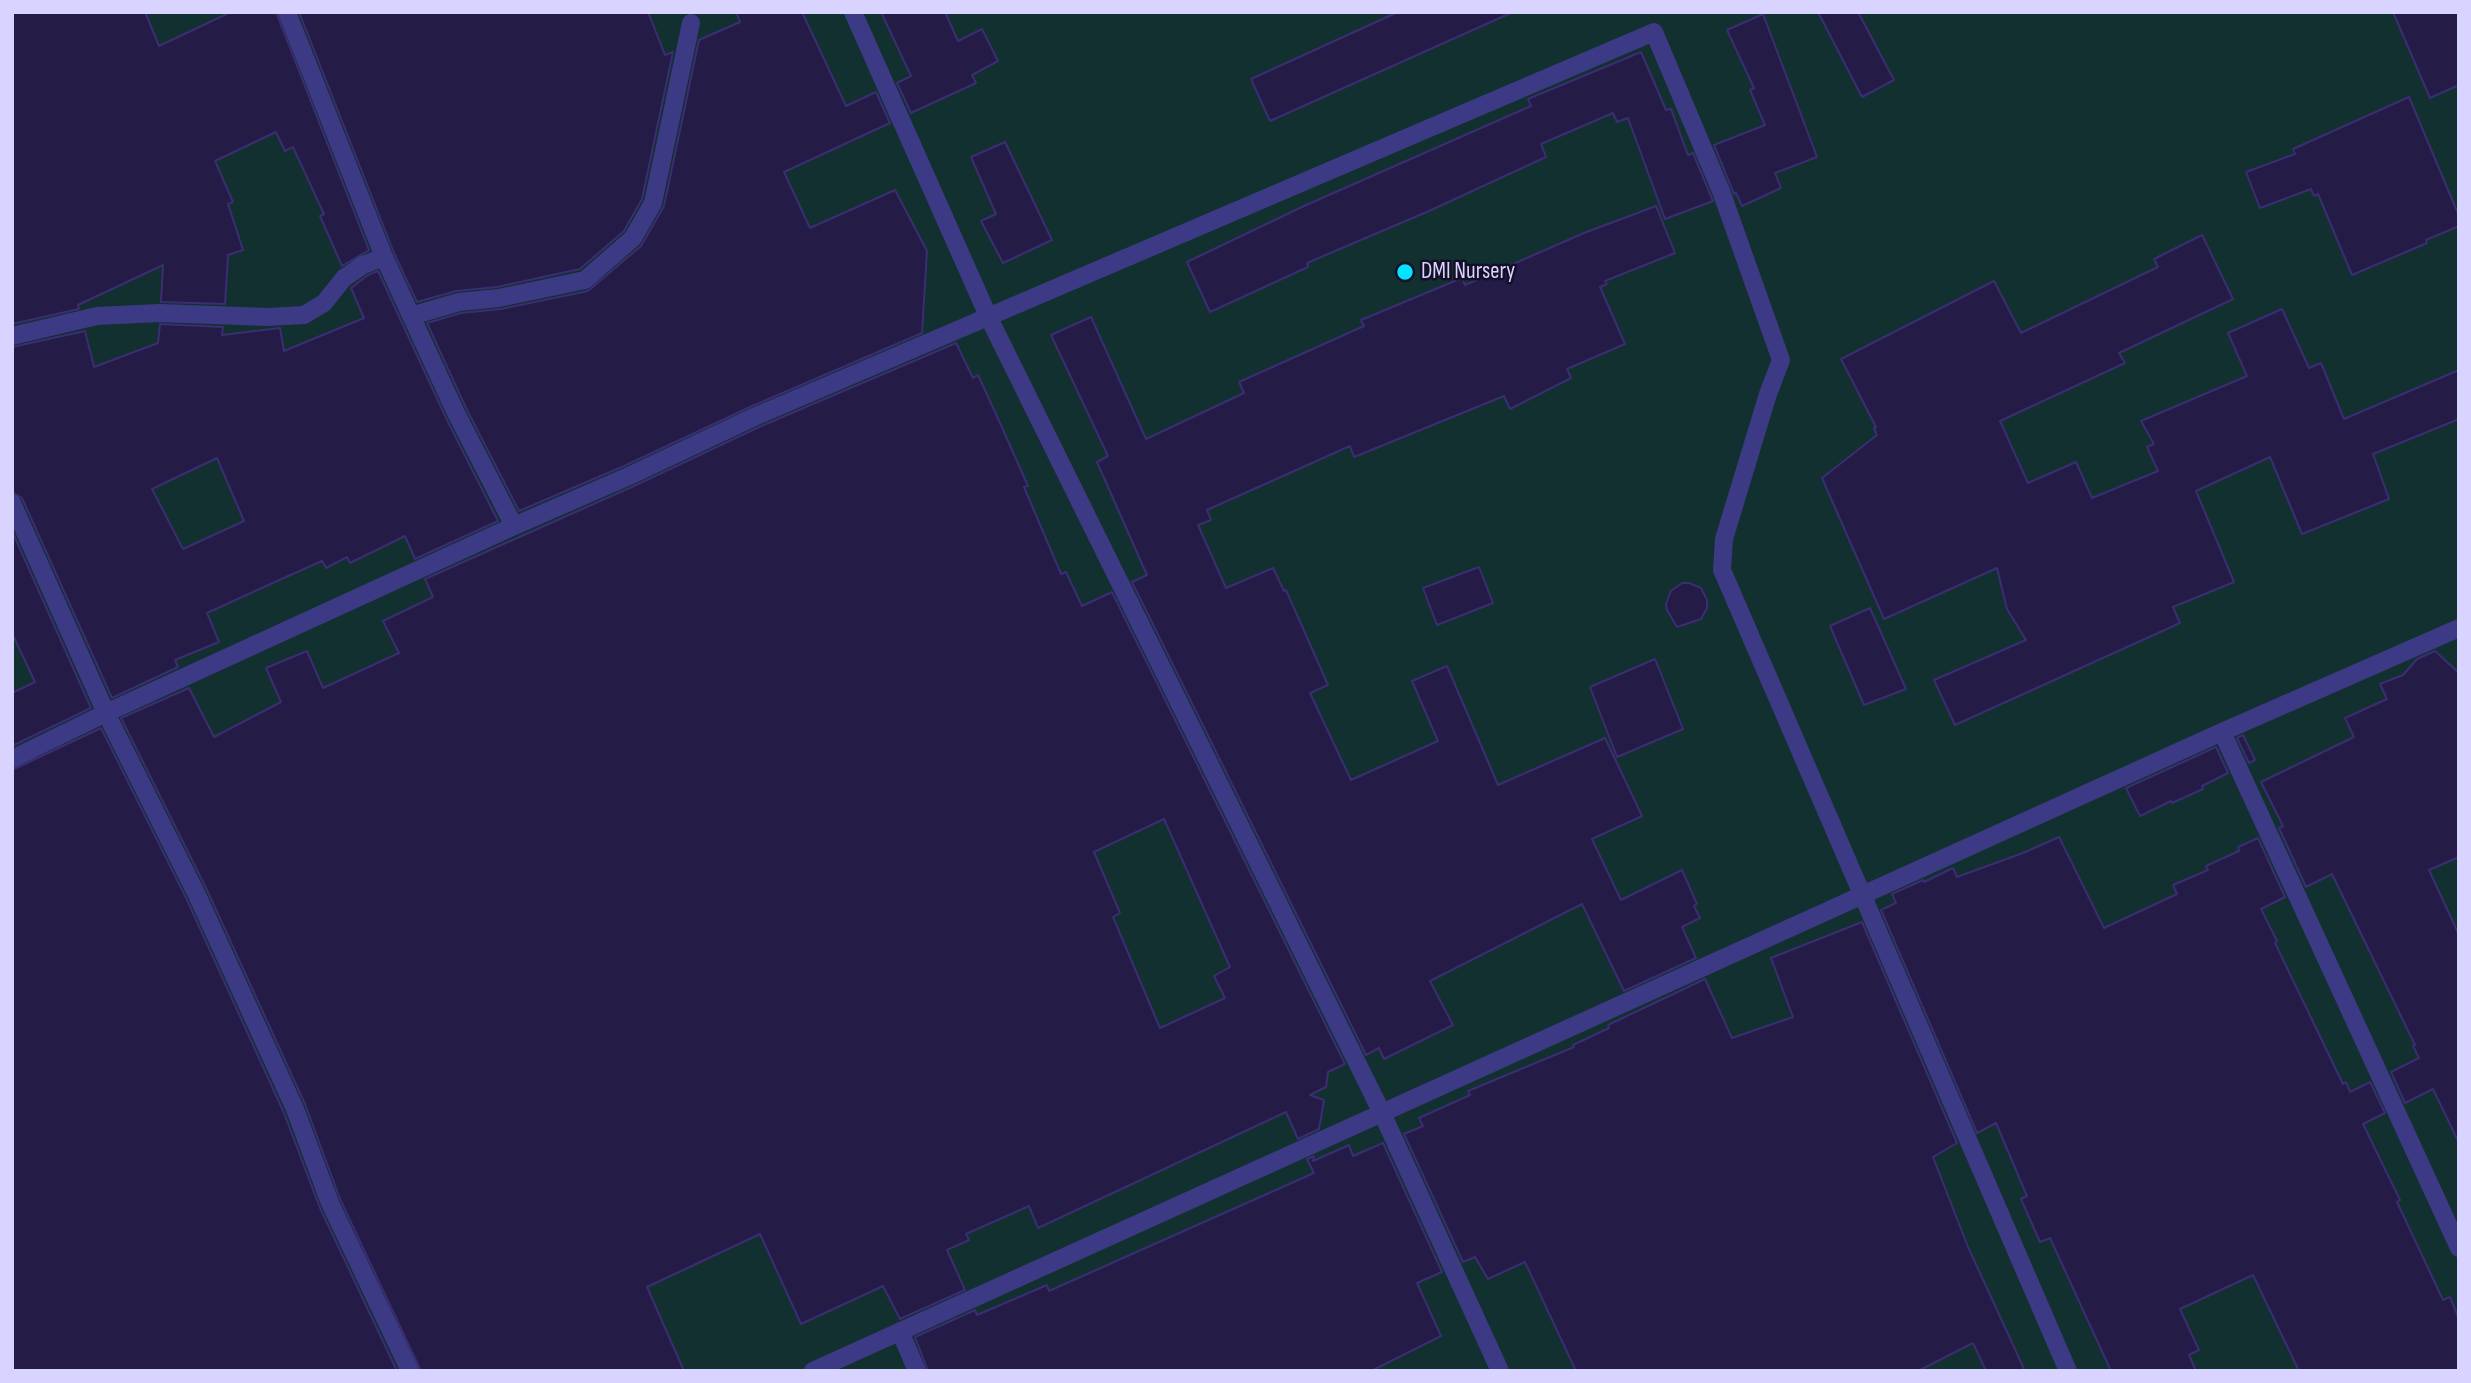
<!DOCTYPE html>
<style>
body{margin:0}
#map{position:relative;width:2471px;height:1383px;overflow:hidden;background:#130f26;font-family:"Sofia Sans Condensed",sans-serif}
canvas{display:block}
.frame{position:absolute;inset:0;border:14px solid #d9d4ff;pointer-events:none}
</style>
<div id="map">
<canvas width="2471" height="1383"></canvas>
<div class="frame"></div>
</div>
<script>
const ctx = document.querySelector('canvas').getContext('2d');
ctx.lineJoin = 'round';
function paint(path, color) {
  ctx.fillStyle = color;
  ctx.fill(path, 'evenodd');
}
function shape(rows) {
  const path = new Path2D();
  for (const r of rows) {
    path.moveTo(r[0], r[1]);
    for (let i = 2; i < r.length; i += 2) path.lineTo(r[i], r[i + 1]);
  }
  return path;
}
function trace(path, color, width, dash) {
  ctx.strokeStyle = color;
  ctx.lineWidth = width;
  ctx.lineCap = dash ? 'butt' : 'round';
  ctx.setLineDash(dash || []);
  ctx.stroke(path);
}
function drawText(font, color, halo, rows, align = 'center') {
  ctx.font = font + ' "Sofia Sans Condensed",sans-serif';
  ctx.lineWidth = 5;
  ctx.setLineDash([]);
  ctx.textBaseline = 'middle';
  ctx.strokeStyle = halo;
  ctx.fillStyle = color;
  for (const [text, x, y, turn = 0] of rows) {
    ctx.save();
    ctx.translate(x, y);
    ctx.rotate((+turn || 0) * Math.PI / 180);
    ctx.textAlign = isNaN(turn) ? turn : align;
    if (halo) ctx.strokeText(text, 0, 0);
    ctx.fillText(text, 0, 0);
    ctx.restore();
  }
}
const green = shape([
 [12,12,2459,12,2459,1371,12,1371]
]);
const building = shape([
 [12,12,145,12,159,46,231,12,276,12,369,250,342,266,320,216,324,214,293,147,285,151,276,132,215,161,233,202,228,204,243,250,228,255,225,304,161,302,163,265,78,305,79,309,12,324,12,12],
 [299,12,648,12,665,55,673,52,642,199,624,231,580,269,497,287,456,291,417,302,394,253,299,12],
 [736,12,802,12,846,106,876,92,890,123,784,172,810,228,895,190,927,251,922,333,750,407,624,466,519,511,466,408,427,323,461,313,501,309,588,291,641,246,664,206,699,40,740,22,736,12],
 [881,12,945,12,958,41,982,29,998,61,972,75,976,83,911,113,897,83,911,76,881,12],
 [1398,12,1513,12,1270,121,1251,79,1398,12],
 [1818,12,1858,12,1894,80,1862,97,1818,12],
 [2393,12,2459,12,2459,85,2430,98,2393,12],
 [1763,14,1817,157,1775,173,1781,188,1742,206,1736,193,1734,194,1714,145,1765,125,1750,90,1754,88,1727,30,1763,14],
 [1641,52,1666,110,1671,109,1688,155,1693,153,1713,201,1665,219,1628,118,1617,122,1613,113,1541,144,1546,157,1429,211,1307,263,1308,267,1210,312,1187,262,1304,206,1531,106,1528,99,1641,52],
 [2409,97,2459,216,2459,226,2426,240,2427,243,2352,275,2318,194,2314,196,2311,189,2260,208,2246,172,2295,154,2293,149,2409,97],
 [1005,142,1052,240,1003,263,981,221,996,214,971,157,1005,142],
 [1656,206,1675,253,1605,281,1607,284,1600,287,1625,344,1567,369,1571,378,1510,409,1504,396,1354,457,1350,446,1207,510,1211,520,1198,525,1226,588,1273,568,1284,591,1286,590,1328,685,1310,693,1351,780,1438,741,1412,681,1447,666,1498,785,1605,738,1642,816,1592,839,1621,900,1682,870,1697,904,1694,906,1700,918,1682,927,1696,958,1624,991,1582,904,1430,981,1453,1025,1384,1059,1379,1048,1366,1055,1132,582,1147,575,1097,462,1108,456,1051,335,1091,317,1146,439,1244,393,1239,382,1364,326,1361,320,1462,278,1465,285,1584,233,1656,206],
 [2202,235,2233,299,2119,353,2125,363,2000,421,2028,483,2076,462,2092,498,2158,471,2147,447,2154,444,2141,421,2247,376,2228,333,2282,309,2309,368,2321,363,2344,419,2459,370,2459,419,2373,454,2389,499,2302,534,2270,457,2196,491,2234,582,2173,607,2180,623,1955,725,1934,680,2026,640,2007,609,1997,568,1884,619,1822,478,1877,435,1874,428,1876,427,1841,359,1994,281,2021,333,2158,267,2154,259,2202,235],
 [378,271,446,418,498,521,415,559,405,536,350,563,347,557,326,568,322,561,277,581,207,613,219,642,175,660,178,667,112,698,22,498,12,492,12,347,85,331,94,367,158,343,160,324,223,327,222,335,280,328,284,351,364,318,351,288,368,275,378,271],
 [217,458,244,521,183,549,152,489,217,458],
 [956,343,973,378,978,375,996,414,1028,486,1024,487,1061,574,1066,572,1082,606,1112,592,1345,1064,1328,1072,1326,1087,1310,1095,1324,1100,1319,1129,1298,1139,1286,1112,1038,1228,1029,1206,966,1234,969,1240,947,1250,965,1290,900,1319,883,1286,801,1324,760,1234,647,1287,684,1371,421,1371,340,1199,305,1104,207,890,121,718,189,688,214,737,281,702,266,668,307,651,323,688,399,653,383,621,433,597,425,579,634,486,759,427,956,343],
 [1164,819,1230,967,1214,976,1225,998,1160,1028,1113,917,1120,913,1094,852,1164,819],
 [12,531,91,708,12,746,12,693,35,682,12,633,12,531],
 [1479,567,1493,603,1437,625,1423,588,1479,567],
 [1682,583,1689,583,1701,588,1707,600,1707,608,1701,619,1677,627,1667,610,1666,604,1671,591,1682,583],
 [1870,608,1906,689,1864,705,1830,626,1870,608],
 [2435,651,2459,673,2459,857,2429,870,2459,935,2459,1143,2433,1089,2405,1103,2391,1072,2419,1058,2413,1046,2415,1045,2332,874,2306,887,2279,828,2283,826,2261,782,2354,737,2345,718,2387,699,2380,684,2403,675,2417,659,2435,651],
 [1655,659,1683,729,1617,757,1590,687,1655,659],
 [101,728,187,900,284,1113,320,1208,397,1371,12,1371,12,770,101,728],
 [2243,735,2255,760,2249,763,2237,738,2243,735],
 [2216,747,2228,773,2202,786,2203,789,2172,803,2171,801,2140,816,2126,788,2216,747],
 [2059,837,2104,928,2177,894,2173,885,2208,870,2206,866,2239,851,2238,847,2258,838,2285,897,2261,909,2277,941,2275,943,2343,1084,2346,1082,2350,1092,2370,1082,2385,1113,2363,1124,2400,1200,2397,1202,2443,1300,2450,1297,2459,1319,2459,1371,2299,1371,2253,1275,2180,1309,2199,1350,2189,1355,2196,1371,2111,1371,2050,1238,2040,1242,2021,1199,2027,1196,1996,1123,1977,1133,1881,910,1896,903,1892,894,1923,880,1924,882,1953,868,1957,877,2023,853,2059,837],
 [1862,922,1957,1143,1933,1157,1968,1247,2025,1371,1986,1371,1973,1343,1918,1371,1576,1371,1525,1262,1488,1279,1475,1257,1463,1262,1404,1134,1423,1126,1419,1118,1470,1095,1468,1091,1574,1047,1573,1045,1609,1028,1608,1025,1705,979,1732,1038,1793,1017,1771,958,1862,922],
 [1383,1143,1442,1272,1417,1283,1441,1336,1371,1371,928,1371,915,1337,975,1310,977,1315,1047,1285,1049,1291,1314,1173,1307,1159,1314,1156,1313,1161,1349,1145,1353,1156,1383,1143]
]);
const street = shape([
 [287,12,384,257,456,413,514,526],
 [853,12,989,318,1382,1113,1500,1371],
 [411,316,459,302,499,298,585,280,633,238,653,203,691,23],
 [12,336,97,316,160,313,267,317,304,315,324,303,344,278,363,265,384,257],
 [12,503,106,713,197,895,295,1109,330,1203,410,1371],
 [2222,732,2459,1248],
 [12,759,106,713,514,526,629,476,754,417,1654,32,1721,191,1781,360,1768,394,1724,539,1722,570,2068,1371],
 [900,1331,917,1371],
 [813,1371,2222,732,2459,628]
]);
const markers = [
 [1405,272,9,"#00e5ff"]
];
const poiNames = [
 ["DMI Nursery",1421,272]
];
paint(green, '#12302f');
paint(building, '#241b47');
trace(building, '#3b2d73', 2);
trace(street, '#3d3a85', 18);
for (const [x, y, r, color] of markers) {
  const dot = new Path2D();
  dot.arc(x, y, r, 0, 2 * Math.PI);
  ctx.fillStyle = color;
  ctx.fill(dot);
  trace(dot, '#130f26', 2.5);
}
drawText('23px', '#d9d4ff', '#130f26', poiNames, 'left');
</script>
